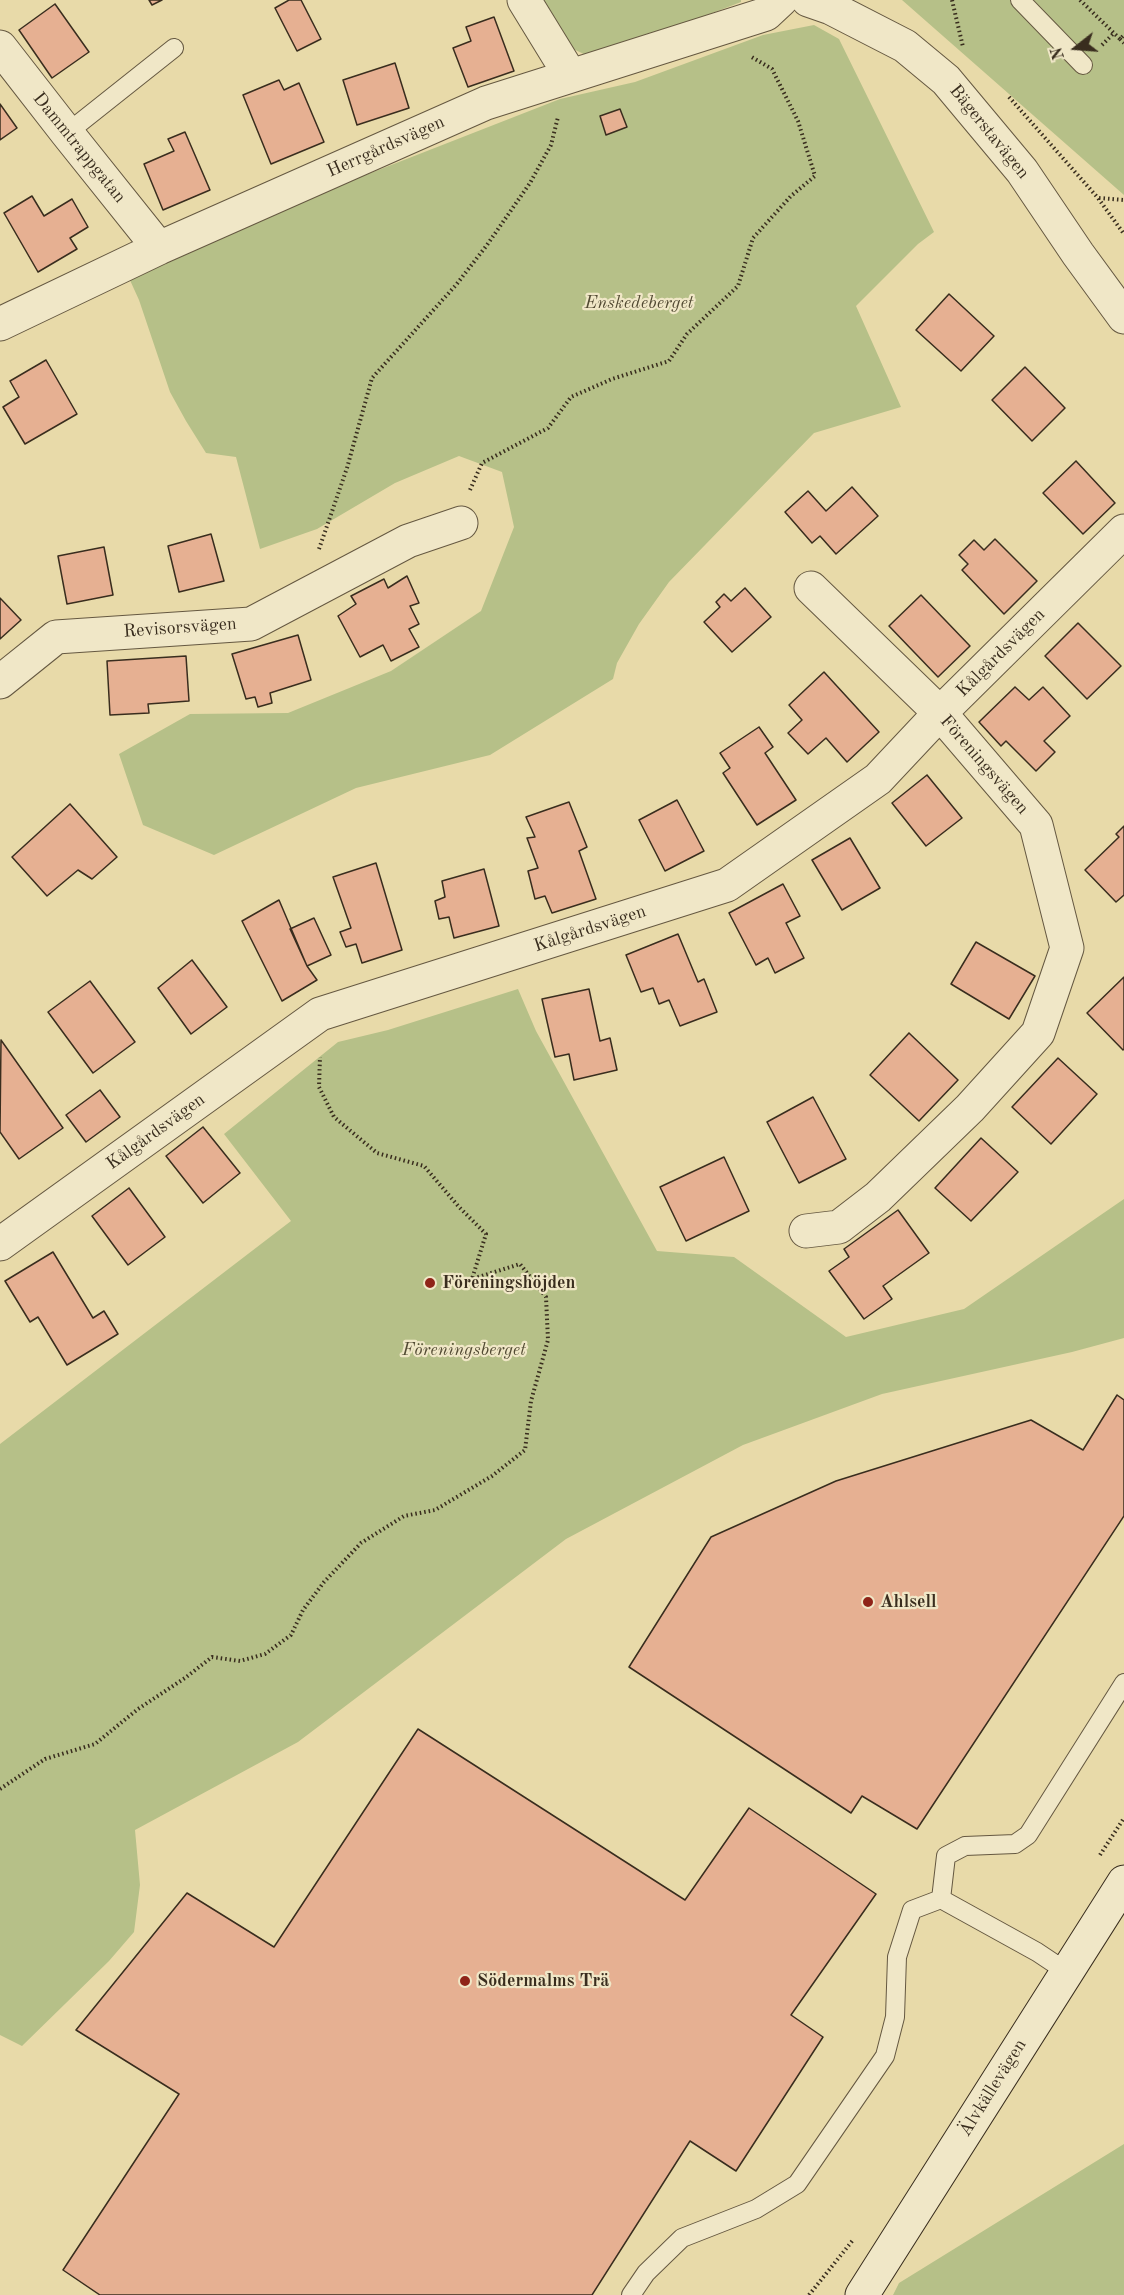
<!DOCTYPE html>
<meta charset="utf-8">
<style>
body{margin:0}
#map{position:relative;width:1124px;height:2295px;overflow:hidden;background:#e8daa9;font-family:"Old Standard TT",serif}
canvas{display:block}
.north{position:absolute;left:1046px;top:18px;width:60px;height:60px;-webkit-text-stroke:4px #f0e7c7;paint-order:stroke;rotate:253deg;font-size:16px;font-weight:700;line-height:24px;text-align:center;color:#392d1e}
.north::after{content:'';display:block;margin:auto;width:21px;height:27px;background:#392d1e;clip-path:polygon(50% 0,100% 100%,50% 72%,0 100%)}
</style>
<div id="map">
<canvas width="1124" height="2295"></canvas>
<div class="north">N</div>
</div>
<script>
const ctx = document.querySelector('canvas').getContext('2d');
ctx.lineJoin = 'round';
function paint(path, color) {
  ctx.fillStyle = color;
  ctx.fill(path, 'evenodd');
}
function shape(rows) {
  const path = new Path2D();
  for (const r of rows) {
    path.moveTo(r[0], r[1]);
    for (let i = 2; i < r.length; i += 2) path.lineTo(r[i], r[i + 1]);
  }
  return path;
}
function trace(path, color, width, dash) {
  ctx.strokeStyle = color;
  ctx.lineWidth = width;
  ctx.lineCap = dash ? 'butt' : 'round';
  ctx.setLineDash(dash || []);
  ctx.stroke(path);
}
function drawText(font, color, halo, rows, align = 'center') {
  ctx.font = font + ' "Old Standard TT",serif';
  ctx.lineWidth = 4.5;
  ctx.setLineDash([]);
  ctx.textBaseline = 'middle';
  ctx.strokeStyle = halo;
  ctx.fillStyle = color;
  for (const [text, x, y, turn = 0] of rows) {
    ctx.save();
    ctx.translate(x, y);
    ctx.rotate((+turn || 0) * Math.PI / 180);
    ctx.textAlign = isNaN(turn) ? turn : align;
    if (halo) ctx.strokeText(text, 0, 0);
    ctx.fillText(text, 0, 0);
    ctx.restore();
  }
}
const green = shape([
 [538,0,741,0,741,2,710,14,588,56,569,47],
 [902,0,1124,0,1124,195],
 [814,25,839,39,934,232,918,244,856,306,901,407,814,433,669,582,639,624,617,663,613,679,490,755,356,788,214,855,143,825,119,754,190,714,288,713,391,671,481,611,514,527,502,472,459,456,395,483,317,529,260,549,236,457,206,453,186,421,170,392,139,300,129,278,294,203,560,99,635,82,763,35],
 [518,989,536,1031,657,1251,734,1257,846,1337,964,1309,1124,1199,1124,1338,1072,1352,882,1394,743,1445,566,1539,298,1742,135,1830,140,1885,134,1932,109,1961,22,2046,0,2035,0,1444,291,1221,224,1134,338,1042,388,1030],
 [1124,2144,1124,2295,893,2295,899,2283]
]);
const building = shape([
 [149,0,162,0,152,5,149,0],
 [289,0,301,0,321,39,297,51,275,8,289,0],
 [55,4,89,52,52,78,19,30,55,4],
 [494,17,514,71,468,87,453,48,471,41,466,27,494,17],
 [395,63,409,108,357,125,343,80,395,63],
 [279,80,284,90,299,83,324,142,271,164,243,95,279,80],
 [0,104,17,128,0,140,0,104],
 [620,109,627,127,606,135,600,116,620,109],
 [185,132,210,190,163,210,144,164,174,151,168,139,185,132],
 [32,196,44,216,72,199,88,227,70,238,77,249,38,272,4,213,32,196],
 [949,294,994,336,961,371,916,330,949,294],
 [46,360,77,414,25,444,3,407,19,397,10,381,46,360],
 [1025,367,1065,408,1032,441,992,400,1025,367],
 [1076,461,1115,503,1083,534,1043,493,1076,461],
 [852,487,878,516,836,554,820,536,812,543,785,512,808,491,826,511,852,487],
 [211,534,224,581,179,592,168,546,211,534],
 [995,539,1037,581,1004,614,962,570,968,564,959,555,974,540,984,550,995,539],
 [104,547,113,595,67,604,58,556,104,547],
 [407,576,419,603,410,606,419,624,409,629,419,647,391,661,383,645,360,657,338,616,356,604,351,596,384,579,388,588,407,576],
 [745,588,771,617,732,652,704,622,720,607,716,602,724,594,731,601,745,588],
 [921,595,970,646,938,677,889,626,921,595],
 [0,598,21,620,0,639,0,598],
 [1078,623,1121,666,1087,699,1045,656,1078,623],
 [298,635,311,680,270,693,272,703,258,707,255,697,246,699,232,654,298,635],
 [186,656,189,701,148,704,149,713,110,715,107,661,186,656],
 [824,672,879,732,847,762,826,738,808,754,788,733,802,720,789,705,824,672],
 [1015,687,1029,700,1043,687,1070,716,1044,741,1055,752,1036,771,1006,741,1001,746,979,722,1015,687],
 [759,727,773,747,765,753,796,800,757,825,723,773,730,768,720,753,759,727],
 [927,775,962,818,926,846,892,803,927,775],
 [677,800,704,851,665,871,639,820,677,800],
 [569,802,587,847,579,851,596,899,552,913,545,896,535,899,528,871,538,868,527,838,535,837,526,817,569,802],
 [70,804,117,857,92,879,78,870,47,896,12,857,70,804],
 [1124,826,1124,895,1116,902,1085,870,1119,837,1116,834,1124,826],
 [850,838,880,888,842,910,812,860,850,838],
 [376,863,402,950,362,963,356,944,346,947,340,932,351,928,333,877,376,863],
 [484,869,499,926,454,938,449,917,439,919,435,901,445,897,442,881,484,869],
 [783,884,800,916,786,923,804,958,775,973,768,958,756,965,729,913,783,884],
 [279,900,307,966,317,980,282,1001,242,921,279,900],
 [314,918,331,955,307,966,290,929,314,918],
 [678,934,698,982,704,979,717,1012,680,1026,669,1000,659,1004,653,988,641,992,626,955,678,934],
 [976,942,1035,976,1009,1019,951,984,976,942],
 [192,960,227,1007,191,1034,158,988,192,960],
 [1124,977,1124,1049,1123,1050,1087,1013,1124,977],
 [90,981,135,1042,93,1073,48,1012,90,981],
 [589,989,600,1041,610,1038,617,1070,574,1080,569,1054,555,1057,542,999,589,989],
 [909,1033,958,1080,919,1121,870,1075,909,1033],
 [1,1040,63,1128,19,1159,0,1132,1,1040],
 [1058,1058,1097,1094,1051,1144,1012,1107,1058,1058],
 [100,1090,120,1117,86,1142,66,1115,100,1090],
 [813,1097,846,1159,799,1183,767,1122,813,1097],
 [203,1127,240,1173,203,1203,166,1156,203,1127],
 [981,1138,1018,1172,971,1221,935,1188,981,1138],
 [724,1157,749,1211,686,1241,660,1187,724,1157],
 [129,1188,165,1237,128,1265,92,1216,129,1188],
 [898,1210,929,1253,883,1286,892,1299,864,1319,829,1271,849,1257,844,1249,898,1210],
 [53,1252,93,1318,104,1311,118,1334,67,1365,38,1317,30,1322,5,1281,53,1252],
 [1117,1395,1124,1400,1124,1516,917,1829,862,1796,851,1813,629,1667,711,1537,836,1481,1031,1420,1083,1450,1117,1395],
 [418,1729,685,1900,749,1808,876,1894,791,2015,823,2037,736,2171,690,2141,592,2295,100,2295,63,2270,179,2094,76,2030,187,1893,274,1947,418,1729]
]);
const path = shape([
 [952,0,963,47],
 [1080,0,1120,39,1124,35],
 [1120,39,1124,43],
 [1102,45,1114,33],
 [1009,97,1098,198,1124,234],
 [1099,198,1124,200],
 [470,490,482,463,548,428,571,397,612,379,669,361,687,334,738,286,753,238,791,196,815,176,798,121,772,69,750,56],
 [319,549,347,468,372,378,456,285,487,245,530,183,551,145,558,117],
 [0,1789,45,1759,95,1744,138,1709,185,1678,212,1657,240,1661,265,1654,291,1635,303,1610,324,1582,361,1543,404,1516,435,1510,492,1476,525,1450,531,1401,548,1340,546,1297,520,1264,472,1279,486,1234,459,1207,424,1166,377,1153,334,1117,319,1087,320,1057],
 [1100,1855,1124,1818],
 [809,2295,853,2240]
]);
const lane = shape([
 [1020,0,1083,65],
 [67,133,174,48],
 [941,1899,946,1856,965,1846,1015,1844,1028,1835,1124,1683],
 [631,2295,646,2273,682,2238,756,2209,797,2184,885,2056,895,2017,897,1957,912,1910,941,1899,1037,1952,1067,1972]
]);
const street = shape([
 [524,0,570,75],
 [808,0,831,8,905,46,946,80,1022,171,1078,254,1124,317],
 [0,47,67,133,159,248],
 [0,324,159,248,486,103,766,14,781,0],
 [0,682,56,637,251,624,408,541,461,523],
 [806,1231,839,1227,878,1197,970,1108,1038,1033,1067,948,1036,825,940,713,811,588],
 [0,1244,320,1014,727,885,878,779,940,713,1124,531]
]);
const secondary = shape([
 [862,2295,1124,1882]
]);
const markers = [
 [430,1283,6,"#8f2418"],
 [868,1602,6,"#8f2418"],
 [465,1981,6,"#8f2418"]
];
const streetNames = [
 ["Bägerstavägen",989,132,51],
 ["Herrgårdsvägen",386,147,-24],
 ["Dammtrappgatan",79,148,51],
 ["Revisorsvägen",180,628,-4],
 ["Kålgårdsvägen",1001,653,-45],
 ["Föreningsvägen",984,765,49],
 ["Kålgårdsvägen",590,929,-18],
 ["Kålgårdsvägen",156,1132,-36],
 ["Älvkällevägen",993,2088,-58]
];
const parkNames = [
 ["Enskedeberget",639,303],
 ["Föreningsberget",464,1350]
];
const poiNames = [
 ["Föreningshöjden",442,1283],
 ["Ahlsell",880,1602],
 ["Södermalms Trä",477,1981]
];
paint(green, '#b6c088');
paint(building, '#e6b092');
trace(building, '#392d1e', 1.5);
trace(lane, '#655841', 20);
trace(street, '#655841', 35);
trace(secondary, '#392d1e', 35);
trace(path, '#392d1e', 4, [1.5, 3]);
trace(lane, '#f0e7c7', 18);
trace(street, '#f0e7c7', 33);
trace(secondary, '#f0e7c7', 33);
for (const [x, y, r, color] of markers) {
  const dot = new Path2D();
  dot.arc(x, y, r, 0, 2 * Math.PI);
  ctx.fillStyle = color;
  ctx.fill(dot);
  trace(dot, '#f0e7c7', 2);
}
drawText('18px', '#392d1e', '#f0e7c7', streetNames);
drawText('italic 18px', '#524a33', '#f0e7c7', parkNames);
drawText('bold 18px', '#392d1e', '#f0e7c7', poiNames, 'left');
</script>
